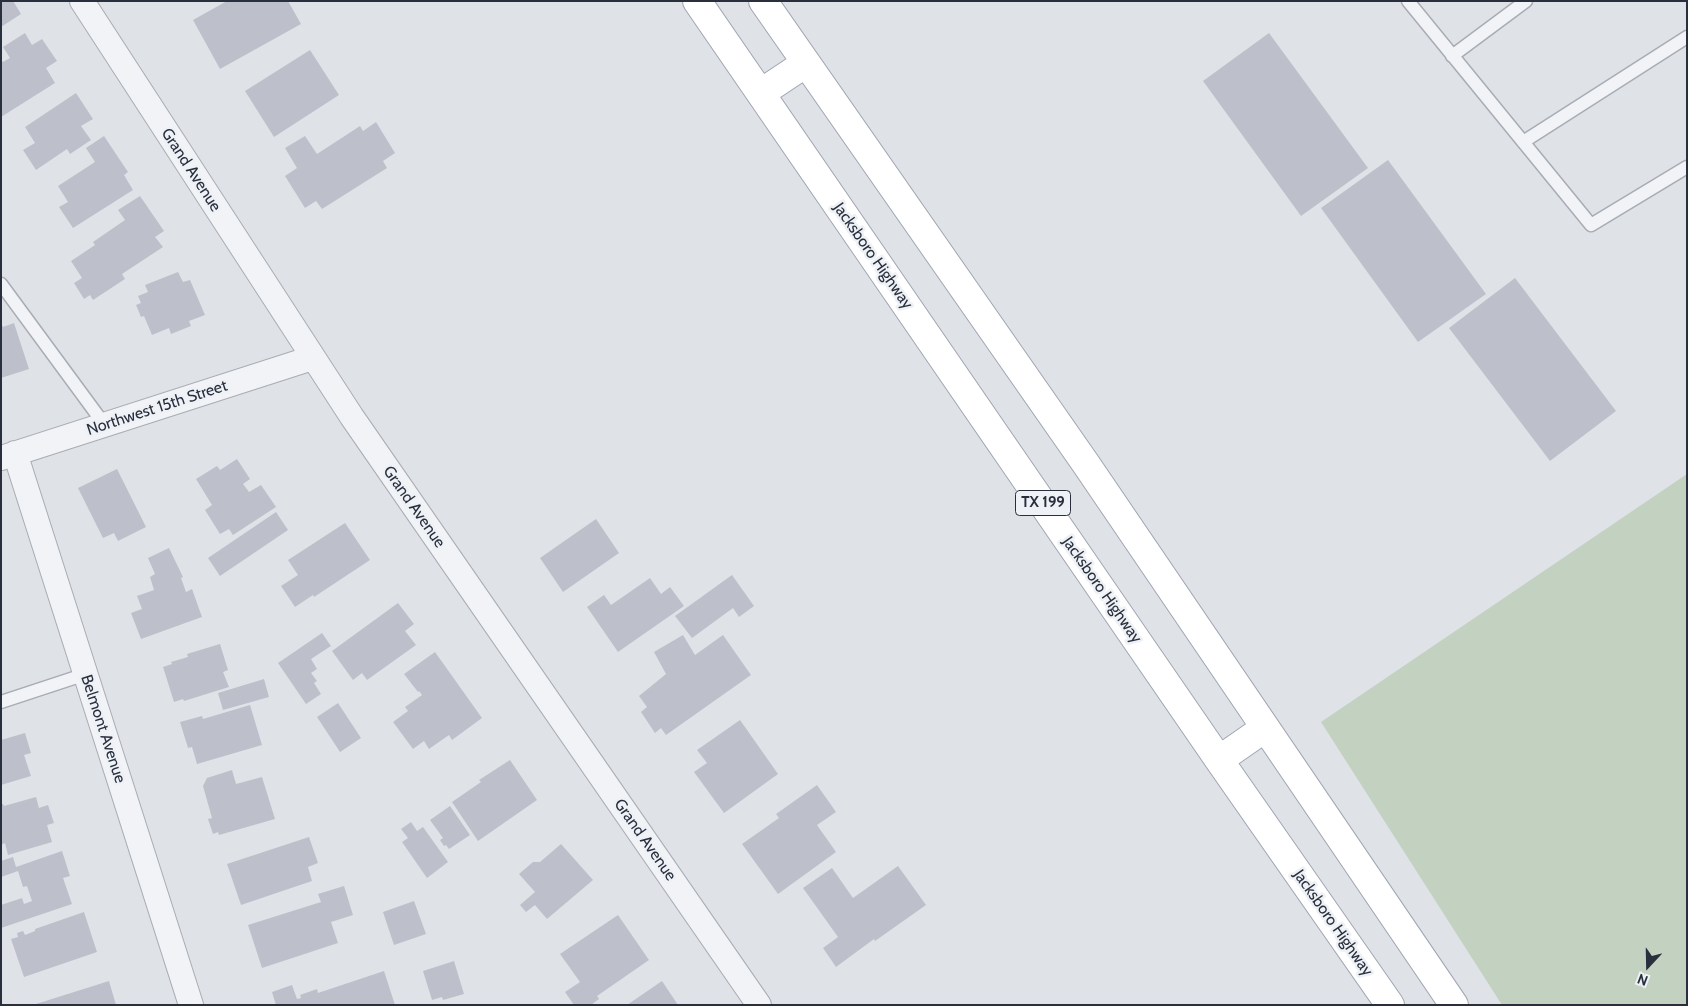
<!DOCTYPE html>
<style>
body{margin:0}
#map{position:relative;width:1688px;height:1006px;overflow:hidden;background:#dfe2e7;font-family:Cabin,sans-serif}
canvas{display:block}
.frame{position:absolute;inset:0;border:2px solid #292f3d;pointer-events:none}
.north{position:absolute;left:1623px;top:941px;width:50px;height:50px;-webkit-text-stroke:4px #eef1f5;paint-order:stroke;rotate:201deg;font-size:14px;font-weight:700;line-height:20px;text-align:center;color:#292f3d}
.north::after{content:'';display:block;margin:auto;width:18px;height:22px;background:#292f3d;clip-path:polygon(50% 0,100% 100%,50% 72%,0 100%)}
</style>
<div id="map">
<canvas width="1688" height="1006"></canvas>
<div class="frame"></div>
<div class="north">N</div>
</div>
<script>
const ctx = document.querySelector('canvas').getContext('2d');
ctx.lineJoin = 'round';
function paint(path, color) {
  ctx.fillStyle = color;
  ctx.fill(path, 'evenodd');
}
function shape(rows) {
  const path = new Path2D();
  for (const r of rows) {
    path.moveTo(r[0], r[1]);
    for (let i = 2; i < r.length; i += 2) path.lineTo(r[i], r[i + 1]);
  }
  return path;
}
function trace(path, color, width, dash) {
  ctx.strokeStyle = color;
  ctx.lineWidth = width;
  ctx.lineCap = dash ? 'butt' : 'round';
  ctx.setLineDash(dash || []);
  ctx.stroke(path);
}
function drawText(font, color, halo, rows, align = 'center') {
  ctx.font = font + ' Cabin,sans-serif';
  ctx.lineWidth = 5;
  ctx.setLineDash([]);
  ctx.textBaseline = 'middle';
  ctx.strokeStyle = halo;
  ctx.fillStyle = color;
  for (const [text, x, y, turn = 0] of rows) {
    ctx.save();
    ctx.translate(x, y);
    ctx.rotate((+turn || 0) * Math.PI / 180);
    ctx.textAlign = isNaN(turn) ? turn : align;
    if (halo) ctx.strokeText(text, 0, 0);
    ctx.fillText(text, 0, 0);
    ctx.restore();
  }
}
const green = shape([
 [1687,474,1687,1005,1502,1005,1321,722]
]);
const building = shape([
 [1,1,13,1,21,14,1,27],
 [227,1,288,1,301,24,220,69,193,20],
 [25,33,32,45,42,39,57,61,46,68,55,83,1,117,1,60,3,62,10,58,3,47],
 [1269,33,1368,168,1301,216,1203,81],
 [310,50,339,95,274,137,245,91],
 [76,93,93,119,81,126,91,140,70,154,67,149,36,170,23,150,35,143,25,127],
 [376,122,395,153,383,161,387,168,322,209,316,201,305,208,285,176,297,168,285,148,305,136,317,154,360,126,363,131],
 [104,136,128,172,124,175,133,190,73,228,59,207,68,202,58,186,95,162,86,148],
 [1388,160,1486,294,1418,342,1321,208],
 [140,196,164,231,155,237,163,247,122,274,125,279,93,300,90,295,84,299,74,283,82,278,71,261,95,245,93,242,125,220,118,210],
 [178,272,183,282,190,280,205,315,189,321,191,326,171,334,169,328,152,335,144,316,141,317,136,305,141,303,138,296,148,292,145,285],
 [1515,278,1616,411,1550,461,1449,328],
 [1,323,3,327,14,323,29,369,1,378],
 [237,459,250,479,243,484,249,492,261,485,276,507,233,535,229,529,220,534,205,510,212,505,196,479,217,466,220,470],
 [117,469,146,527,118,541,114,533,103,538,78,488],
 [276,512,288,530,220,576,208,558],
 [596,519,619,553,563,592,540,558],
 [345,523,370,560,314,597,313,595,295,607,281,586,298,575,288,560],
 [169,548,183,577,181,578,186,592,192,589,202,617,141,639,131,613,142,609,137,596,154,590,150,577,155,574,148,558],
 [732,575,754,606,739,617,733,608,692,638,675,616],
 [650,578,661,594,670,587,684,606,618,652,587,607,604,595,611,605],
 [398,603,414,624,405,631,416,645,367,680,362,673,353,680,332,651],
 [322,633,331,646,311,659,317,669,311,673,317,681,314,683,321,694,306,704,278,663],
 [683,635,695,655,723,635,751,675,666,735,661,728,655,733,641,712,647,707,639,696,666,674,654,652],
 [220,644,228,670,223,672,229,687,184,701,183,699,174,702,163,667,172,664,171,662,188,657,187,654],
 [435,652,482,718,452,740,449,735,429,749,424,741,413,749,393,722,408,711,405,707,422,695,419,691,418,692,404,674],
 [264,679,269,697,223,710,218,693],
 [338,703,361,738,340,752,317,717],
 [250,705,262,745,197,764,192,747,188,748,180,722,202,716,203,719],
 [740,720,778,774,724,813,694,772,707,763,697,750],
 [25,733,31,753,24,755,31,776,1,785,1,740],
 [510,760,537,800,478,841,452,802,481,782,479,780],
 [232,770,236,784,262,777,275,819,219,835,218,832,213,834,208,819,212,818,203,786,207,778],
 [817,785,836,812,817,825,836,852,778,894,742,844,779,818,776,814],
 [36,797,39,808,48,805,54,823,47,825,52,842,8,855,5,843,1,845,1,804,3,804,4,806],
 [450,806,470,835,449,849,446,845,444,846,440,840,443,838,430,820],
 [411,822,417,831,423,827,448,862,427,878,402,842,408,838,401,829],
 [309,837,318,863,308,867,312,881,241,905,227,864],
 [561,844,593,880,547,919,535,905,526,912,520,905,535,892,519,874,533,862,540,862],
 [62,851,70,876,63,878,72,904,1,928,1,905,22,898,24,904,32,901,27,886,23,887,18,871,1,877,1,861,13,857,16,867],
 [898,866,926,905,875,941,874,939,836,967,823,948,838,937,803,888,832,868,853,898],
 [344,886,353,915,331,922,338,943,262,968,248,925,321,902,318,894],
 [414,901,426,934,394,945,383,912],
 [84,912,97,952,24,977,11,939,18,937,17,933,23,931,25,935,35,931,35,929],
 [618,915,649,960,597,996,599,999,591,1005,574,1005,565,992,580,982,560,954],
 [454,961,464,994,443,1000,442,997,432,1000,423,971],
 [384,971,395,1005,276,1005,272,992,292,985,297,999,301,998,300,995,317,989,318,993],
 [109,981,116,1005,36,1005,36,1004],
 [662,981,678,1005,627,1005]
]);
const lane = shape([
 [1408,1,1591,225,1687,167],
 [1452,56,1526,1],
 [1523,142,1687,37],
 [1,284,104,424],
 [1,702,86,674]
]);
const street = shape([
 [82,1,352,417,759,1005],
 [15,453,191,1005],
 [1,458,312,358]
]);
const primary = shape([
 [697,1,1219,760,1390,1005],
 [763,1,1086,464,1454,1005],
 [761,93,806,63],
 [1219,760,1265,728]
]);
const shields = [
 [1043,503,55]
];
const shieldNames = [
 ["TX 199",1043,503]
];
const streetNames = [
 ["Grand Avenue",191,170,57],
 ["Jacksboro Highway",873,256,55],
 ["Northwest 15th Street",157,408,-18],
 ["Grand Avenue",414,507,55],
 ["Jacksboro Highway",1102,590,55],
 ["Belmont Avenue",103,729,72],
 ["Grand Avenue",645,840,55],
 ["Jacksboro Highway",1333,923,55]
];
paint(green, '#c3d1c1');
paint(building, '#bdc0ca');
trace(lane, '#a8acb4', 15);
trace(street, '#a8acb4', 26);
trace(primary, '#9fa5b2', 30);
trace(lane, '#f1f3f6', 12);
trace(street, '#f1f3f6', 24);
trace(primary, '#fff', 28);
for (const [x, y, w] of shields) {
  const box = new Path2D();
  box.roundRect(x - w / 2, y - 12.5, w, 25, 4);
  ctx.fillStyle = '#eef1f5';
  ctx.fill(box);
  trace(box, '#292f3d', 1);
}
drawText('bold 15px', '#292f3d', null, shieldNames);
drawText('16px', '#292f3d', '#eef1f5', streetNames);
</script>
